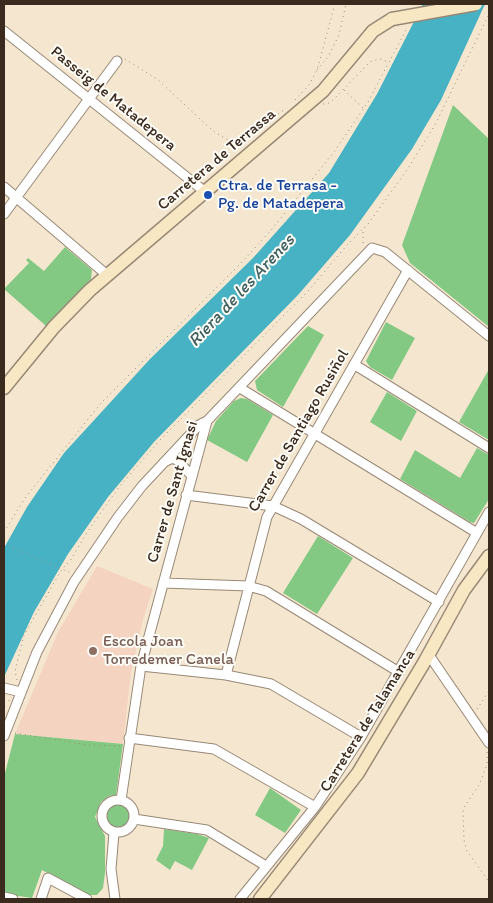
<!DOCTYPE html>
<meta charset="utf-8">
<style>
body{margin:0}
#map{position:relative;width:493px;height:903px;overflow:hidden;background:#f5e7cf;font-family:Itim,sans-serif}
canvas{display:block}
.frame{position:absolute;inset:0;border:5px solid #3b2a1e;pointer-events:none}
</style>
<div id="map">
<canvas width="493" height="903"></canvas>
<div class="frame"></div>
</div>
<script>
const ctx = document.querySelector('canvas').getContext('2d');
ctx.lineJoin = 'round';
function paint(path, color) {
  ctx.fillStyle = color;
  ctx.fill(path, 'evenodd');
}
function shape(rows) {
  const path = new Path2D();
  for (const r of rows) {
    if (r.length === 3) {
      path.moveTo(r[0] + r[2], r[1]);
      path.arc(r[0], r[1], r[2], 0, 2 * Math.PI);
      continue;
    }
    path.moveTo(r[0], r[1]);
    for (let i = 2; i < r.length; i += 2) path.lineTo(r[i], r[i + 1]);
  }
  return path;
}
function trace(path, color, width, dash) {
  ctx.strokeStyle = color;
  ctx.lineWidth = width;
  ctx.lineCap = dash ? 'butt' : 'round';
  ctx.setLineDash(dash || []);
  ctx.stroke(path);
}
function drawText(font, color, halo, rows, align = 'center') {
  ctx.font = font + ' Itim,sans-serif';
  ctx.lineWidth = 4;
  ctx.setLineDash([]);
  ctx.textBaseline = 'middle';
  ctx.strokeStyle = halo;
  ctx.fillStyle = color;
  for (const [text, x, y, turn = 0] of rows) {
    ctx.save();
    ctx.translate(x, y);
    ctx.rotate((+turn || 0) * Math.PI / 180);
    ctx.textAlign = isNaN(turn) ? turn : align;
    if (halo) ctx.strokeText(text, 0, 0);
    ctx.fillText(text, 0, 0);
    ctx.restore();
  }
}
const built = shape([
 [97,566,153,589,143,620,131,672,123,744,15,734,58,632]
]);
const green = shape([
 [453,105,489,139,489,327,410,263,402,245],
 [65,247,92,270,91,279,46,326,4,289,29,263,26,260,28,258,44,271],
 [386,322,415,338,392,380,370,367,366,361],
 [308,326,324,335,283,407,257,390,255,381],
 [489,369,489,440,459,422],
 [387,392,417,411,401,441,370,422],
 [241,398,247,399,273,415,247,462,207,440,216,421,234,401],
 [477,448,489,455,489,499,474,523,470,522,400,479,415,450,460,478],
 [318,536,353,558,317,614,283,593],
 [15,734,123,744,116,795,109,796,101,802,95,817,105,836,105,873,103,888,97,895,86,895,42,870,32,898,4,894,4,777],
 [270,788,301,810,285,833,255,815],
 [118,817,12],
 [164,829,197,834,209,838,192,870,175,861,170,870,156,860,163,846]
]);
const water = shape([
 [423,4,485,4,441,100,412,149,350,235,298,295,154,442,108,497,68,554,34,612,4,677,4,548,27,507,64,453,150,359,253,258,329,173,377,94]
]);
const path = shape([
 [125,59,157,79,213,131,236,145],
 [317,70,328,57,339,35,346,4],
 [344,90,363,108],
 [295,100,309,85,317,70,335,4],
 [323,104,329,103,335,98,371,61,381,59,388,62],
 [239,148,237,145,285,109],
 [363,232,363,245],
 [4,532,25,498,101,403,244,260,272,229,334,152,368,102,407,28],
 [4,544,69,572],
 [17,680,15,671,24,635,62,569,70,561,88,531,119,487,160,440,310,289,347,245,368,224,405,173,435,125,489,14],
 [4,703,10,700],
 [477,709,489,691],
 [15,733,88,745,120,746],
 [487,752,487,765,479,785,463,809,464,840,467,851,489,882]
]);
const street = shape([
 [4,31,204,191],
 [4,187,107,275],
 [4,214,117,61],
 [355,365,489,448],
 [240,388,477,533],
 [164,462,173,458,178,461,191,475],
 [186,495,273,506,301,519,439,602],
 [163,583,248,586,266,591,399,672],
 [429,655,489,743],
 [141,666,226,675,271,684,361,737],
 [226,675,267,517,408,270],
 [4,688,21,692],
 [4,736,37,652,74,582,118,517,142,486,199,425,207,421],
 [129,738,214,749,315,807],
 [118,816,16],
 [121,800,141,666,207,421,372,248,385,252,489,336],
 [134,819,207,830,266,866],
 [114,833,111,869,115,899],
 [4,897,13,899],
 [41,899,48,878,87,899],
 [240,899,315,807,361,737,489,512]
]);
const secondary = shape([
 [4,388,54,327,90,290,323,91,373,31,392,19],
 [260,899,358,773,425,661,464,590,489,556]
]);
const secondaryBridge = shape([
 [392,19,476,4]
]);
const markers = [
 [208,195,5,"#1a4fb4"],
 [93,651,5,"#8d6e63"]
];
const streetNames = [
 ["Passeig de Matadepera",113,99,39],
 ["Carretera de Terrassa",217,160,-40],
 ["Carrer de Santiago Rusiñol",299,431,-60],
 ["Carrer de Sant Ignasi",173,492,-74],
 ["Carretera de Talamanca",368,721,-58]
];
const transitNames = [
 ["Ctra. de Terrasa -",218,186],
 ["Pg. de Matadepera",218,204]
];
const educationNames = [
 ["Escola Joan",103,642],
 ["Torredemer Canela",103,660]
];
const waterNames = [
 ["Riera de les Arenes",242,291,-47]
];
paint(built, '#f4d3c1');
paint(green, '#83c984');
paint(water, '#46b2c3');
trace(street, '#988876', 11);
trace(secondary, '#988876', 15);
trace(path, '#988876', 1, [1, 4]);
trace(street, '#fff', 9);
trace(secondary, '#f8e7c3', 12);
trace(secondaryBridge, '#988876', 15, []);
trace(secondaryBridge, '#f8e7c3', 12);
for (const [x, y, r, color] of markers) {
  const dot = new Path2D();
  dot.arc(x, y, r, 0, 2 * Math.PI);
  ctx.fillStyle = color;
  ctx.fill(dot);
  trace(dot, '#fdfcf7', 2);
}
drawText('16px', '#3b2a1e', '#fdfcf7', streetNames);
drawText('16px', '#164399', '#fdfcf7', transitNames, 'left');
drawText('16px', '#785e54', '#fdfcf7', educationNames, 'left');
drawText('italic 18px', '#3f6060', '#fdfcf7', waterNames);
</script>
